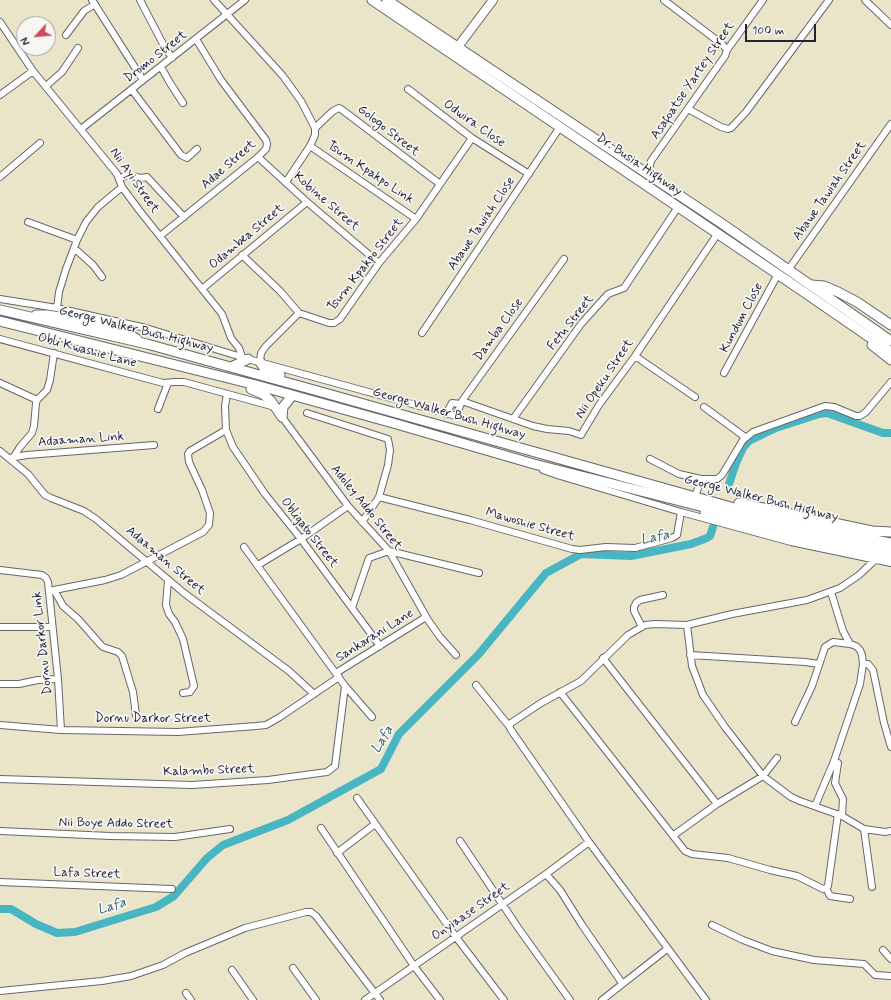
<!DOCTYPE html>
<style>
body{margin:0}
#map{position:relative;width:891px;height:1000px;overflow:hidden;background:#eae5c9;font-family:Mynerve,sans-serif}
canvas{display:block}
.north{position:absolute;left:16px;top:16px;width:40px;height:40px;box-sizing:border-box;background:#f6f6f2;border:1px solid #a1a1a9;border-radius:50%;rotate:244deg;font-size:11px;font-weight:700;line-height:16px;text-align:center;color:#22223b}
.north::after{content:'';display:block;margin:auto;width:14px;height:18px;background:#d1495b;clip-path:polygon(50% 0,100% 100%,50% 72%,0 100%)}
.scale{position:absolute;left:745px;top:24px;width:71px;height:18px;box-sizing:border-box;border:2px solid #22223b;border-top:0;padding-left:5px;font-size:12px;line-height:14px;white-space:nowrap;color:#22223b;-webkit-text-stroke:3px #f6f6f2;paint-order:stroke}
</style>
<div id="map">
<canvas width="891" height="1000"></canvas>
<div class="north">N</div>
<div class="scale">100 m</div>
</div>
<script>
const ctx = document.querySelector('canvas').getContext('2d');
ctx.lineJoin = 'round';
function shape(rows) {
  const path = new Path2D();
  for (const r of rows) {
    path.moveTo(r[0], r[1]);
    for (let i = 2; i < r.length; i += 2) path.lineTo(r[i], r[i + 1]);
  }
  return path;
}
function trace(path, color, width, dash) {
  ctx.strokeStyle = color;
  ctx.lineWidth = width;
  ctx.lineCap = dash ? 'butt' : 'round';
  ctx.setLineDash(dash || []);
  ctx.stroke(path);
}
function drawText(font, color, halo, rows, align = 'center') {
  ctx.font = font + ' Mynerve,sans-serif';
  ctx.lineWidth = 3.5;
  ctx.setLineDash([]);
  ctx.textBaseline = 'middle';
  ctx.strokeStyle = halo;
  ctx.fillStyle = color;
  for (const [text, x, y, turn = 0] of rows) {
    ctx.save();
    ctx.translate(x, y);
    ctx.rotate((+turn || 0) * Math.PI / 180);
    ctx.textAlign = isNaN(turn) ? turn : align;
    if (halo) ctx.strokeText(text, 0, 0);
    ctx.fillText(text, 0, 0);
    ctx.restore();
  }
}
const river = shape([
 [729,484,736,463,743,448,749,441,776,428,819,414,827,413,883,433,891,433],
 [0,909,11,909,36,924,57,933,75,932,156,907,174,896,207,858,223,845,288,820,381,769,399,734,478,655,546,573,581,554,631,556,691,544,707,538,710,536,713,527]
]);
const minor = shape([
 [92,0,143,80],
 [140,0,163,44,172,58],
 [214,0,283,76,301,101,315,128],
 [664,0,723,45,727,50],
 [865,0,891,25],
 [0,22,33,71,117,174,122,187,139,210,222,314,231,338,239,348,242,357],
 [66,35,84,11,95,4],
 [161,67,170,83,183,103],
 [46,86,62,72,78,48],
 [408,89,472,138,529,174],
 [132,90,181,155,187,158,197,149],
 [0,95,33,71],
 [688,109,721,127,728,129,731,128,746,112,829,0],
 [81,129,245,0],
 [310,146,416,219],
 [258,157,307,202,379,263],
 [0,177,40,143],
 [651,177,649,169,651,161,725,56,727,50,763,0],
 [119,179,127,175,141,178,147,177,184,217],
 [286,182,310,146,315,135,315,128,333,111,339,108,341,109,440,184],
 [28,222,77,240],
 [160,236,258,157,266,149,267,144,266,140,221,80,196,39],
 [74,248,93,265,102,277],
 [242,255,280,291,299,313],
 [788,270,891,124],
 [202,289,307,202],
 [0,299,57,308,146,328,248,359,456,416,462,401,564,259],
 [57,308,59,292,66,269,77,240,86,222,98,207,122,187],
 [299,313,329,323,334,323,340,319,379,263,416,219,472,138],
 [422,333,560,127],
 [0,339,163,383,175,382,184,382,275,407],
 [635,356,695,397],
 [260,362,261,353,266,346,299,313],
 [724,373,778,274],
 [0,383,37,400],
 [462,401,533,426,547,429,569,431,581,435,599,405,635,356,718,233],
 [704,407,745,437],
 [158,409,168,383],
 [307,413,388,439,390,450,388,465,379,497,362,522],
 [446,414,452,403,461,404],
 [282,417,348,506,389,551,428,620,440,637,456,655],
 [513,419,581,324,608,294,624,288,678,207],
 [226,430,233,447,265,494,301,539,380,646],
 [0,451,28,474,45,495,51,498,84,511,96,519,184,593,289,671,314,694],
 [9,458,27,455,154,445],
 [13,458,20,447,32,433,34,426,36,403,37,400,47,390,50,380,54,353],
 [650,459,679,474,701,479,717,479,722,475,743,440,753,432,825,406,834,407,856,416,860,416,866,412,891,382],
 [543,470,557,475,681,512,791,542,891,563],
 [379,497,470,520,572,549,580,550,606,547,635,548,672,538,677,535,681,512],
 [695,497,701,479],
 [244,547,345,686,372,717],
 [258,565,301,539,348,506],
 [0,570,42,575,46,578,48,582,58,679,61,730],
 [168,580,166,605,169,614,175,622,183,639,194,686,190,692,183,693],
 [54,590,63,606,78,619,100,644,103,647,118,652,122,656,133,692,136,715],
 [49,591,105,580,121,575,203,532,209,525,210,513,202,490,189,462,188,454,190,451,226,430,225,406,227,394],
 [831,592,843,631,850,644],
 [352,608,369,558,389,551,479,573],
 [687,625,692,666,703,695,725,727,763,776,791,797,800,801,842,816,864,829,885,832,891,831],
 [0,627,52,627],
 [642,627,634,611,634,607,636,603,640,600,663,595],
 [690,655,805,662,819,664],
 [603,658,717,804],
 [863,664,868,664,873,670,884,723,891,747],
 [336,673,426,617],
 [0,684,19,684,38,680,58,679],
 [476,685,509,726,511,730,589,842,706,1000],
 [560,692,685,851,692,854,728,858,770,870,797,876,823,889,826,888],
 [795,722,812,686,825,647,833,642,850,644,856,646,860,650,862,655,863,664,860,684,834,761,815,806],
 [0,725,61,730,178,732,256,726,266,725,280,717,339,677],
 [509,726,511,723,541,703,581,681,628,635,645,625,655,624,687,625,732,614,807,600,840,588,859,575,875,560],
 [838,763,835,783,843,799,842,816],
 [0,779,192,785,268,780,327,772,335,766,345,686],
 [357,798,456,937,504,1000],
 [838,814,828,886,826,888,830,896,850,899],
 [321,828,414,966,440,1000],
 [864,829,872,887],
 [0,831,110,836,175,837,230,829],
 [674,835,717,804,763,776,777,758],
 [460,841,519,929,570,1000],
 [337,853,375,824],
 [546,874,560,890,582,925,622,983],
 [0,882,172,889],
 [712,925,743,940,772,951,814,960,864,964,875,975,891,976],
 [883,950,891,959],
 [293,968,316,1000],
 [232,970,253,1000],
 [0,991,102,981,131,976,163,965,185,953,245,928,306,912,311,912,316,916,380,1000],
 [186,993,191,1000],
 [365,1000,546,874,589,842],
 [602,1000,667,949]
]);
const major = shape([
 [454,52,493,0]
]);
const highway = shape([
 [372,0,801,290,891,352],
 [387,0,721,223,891,341],
 [812,285,824,286,838,292,857,302,891,325],
 [0,310,147,344,314,390,738,509,860,537,891,543],
 [36,315,47,315,92,322,127,333,137,339],
 [0,321,256,385,393,423,534,464,747,518,891,551],
 [872,345,891,360],
 [260,362,264,368,269,372,280,375],
 [231,367,248,359],
 [251,389,263,394,271,401,282,417],
 [282,417,283,407,292,396],
 [739,503,872,531,891,532],
 [705,513,727,520,807,540,891,558]
]);
const streetNames = [
 ["Dromo Street",156,57,-38],
 ["Asafoatse Yartey Street",693,81,-56],
 ["Odwira Close",474,124,35],
 ["Gologo Street",388,131,38],
 ["Adae Street",229,165,-41],
 ["Dr. Busia Highway",639,165,34],
 ["Tsum Kpakpo Link",370,173,34],
 ["Nii Ayi Street",134,181,55],
 ["Abawe Tawiah Street",830,191,-55],
 ["Kobine Street",326,202,41],
 ["Abawe Tawiah Close",482,224,-56],
 ["Odambea Street",247,237,-40],
 ["Tsum Kpakpo Street",366,265,-52],
 ["Kundum Close",742,318,-62],
 ["Fetu Street",571,323,-52],
 ["George Walker Bush Highway",136,330,14],
 ["Damba Close",499,330,-54],
 ["Obli Kwashie Lane",87,351,15],
 ["Nii Opeku Street",605,379,-56],
 ["George Walker Bush Highway",449,414,16],
 ["Adaaman Link",81,440,-4],
 ["George Walker Bush Highway",761,499,14],
 ["Adoley Addo Street",366,508,51],
 ["Mawoshie Street",530,525,16],
 ["Obligato Street",309,533,52],
 ["Adaaman Street",165,561,40],
 ["Sankarani Lane",375,636,-32],
 ["Dornu Darkor Link",43,643,-96],
 ["Dornu Darkor Street",153,719],
 ["Kalambo Street",209,771,-2],
 ["Nii Boye Addo Street",116,824,1],
 ["Lafa Street",87,874,2],
 ["Onyiaase Street",471,912,-35]
];
const waterNames = [
 ["Lafa",655,538,-11],
 ["Lafa",383,740,-59],
 ["Lafa",112,907,-17]
];
trace(river, '#48b5c3', 8);
trace(minor, '#68666d', 8);
trace(major, '#68666d', 10);
trace(highway, '#68666d', 11);
trace(minor, '#fff', 6);
trace(major, '#fff', 8);
trace(highway, '#fff', 9);
drawText('13px', '#22223b', '#f6f6f2', streetNames);
drawText('italic 14px', '#315d71', '#f6f6f2', waterNames);
</script>
